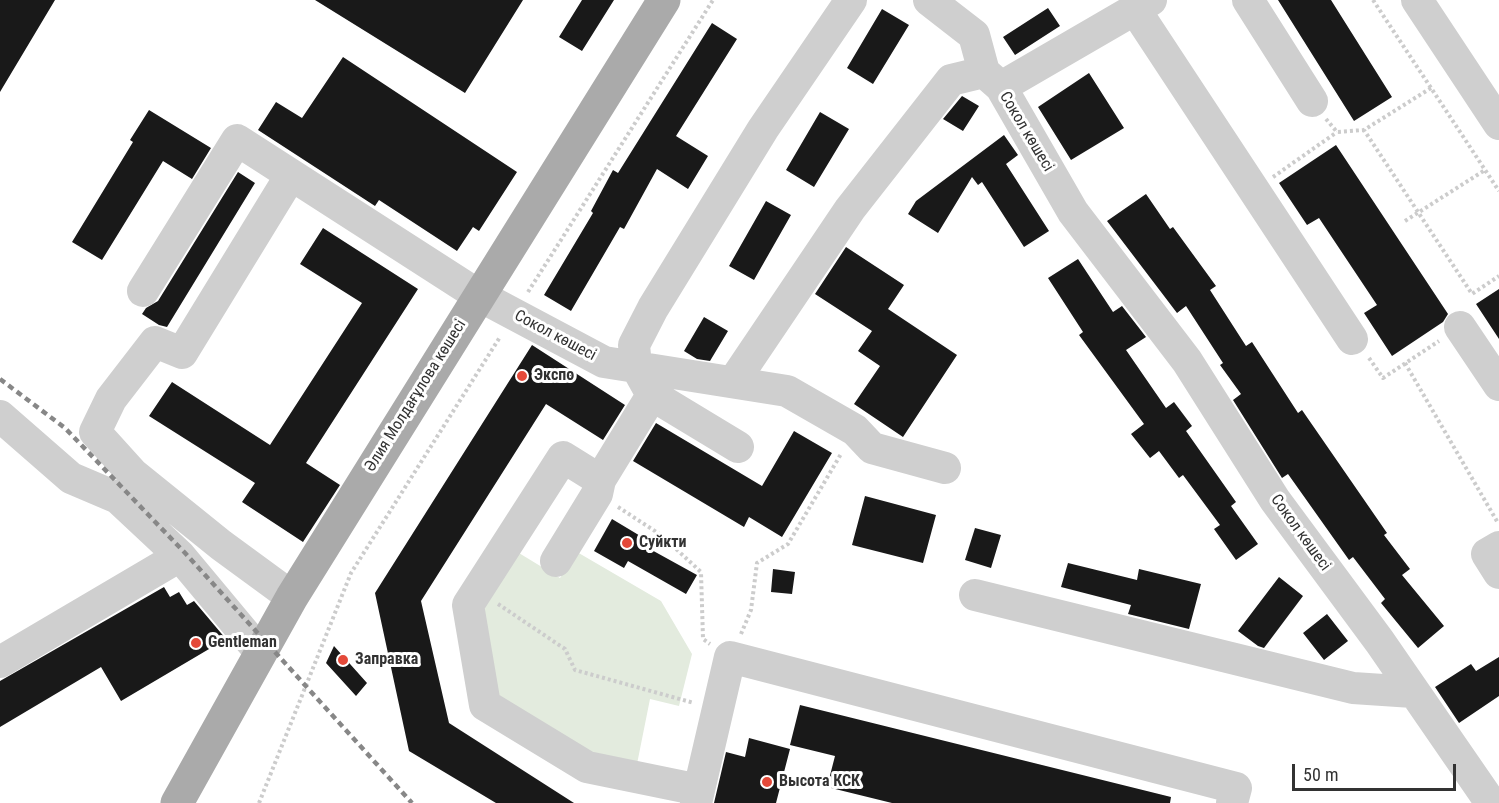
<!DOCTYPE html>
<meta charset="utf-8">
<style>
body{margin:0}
#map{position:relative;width:1499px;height:803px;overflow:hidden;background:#fff;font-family:"Roboto Condensed",sans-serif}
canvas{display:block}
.scale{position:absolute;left:1292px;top:764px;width:164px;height:27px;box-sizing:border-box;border:3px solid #323232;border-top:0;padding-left:8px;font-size:18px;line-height:21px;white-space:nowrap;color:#323232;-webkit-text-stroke:4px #fff;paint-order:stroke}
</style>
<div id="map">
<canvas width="1499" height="803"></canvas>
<div class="scale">50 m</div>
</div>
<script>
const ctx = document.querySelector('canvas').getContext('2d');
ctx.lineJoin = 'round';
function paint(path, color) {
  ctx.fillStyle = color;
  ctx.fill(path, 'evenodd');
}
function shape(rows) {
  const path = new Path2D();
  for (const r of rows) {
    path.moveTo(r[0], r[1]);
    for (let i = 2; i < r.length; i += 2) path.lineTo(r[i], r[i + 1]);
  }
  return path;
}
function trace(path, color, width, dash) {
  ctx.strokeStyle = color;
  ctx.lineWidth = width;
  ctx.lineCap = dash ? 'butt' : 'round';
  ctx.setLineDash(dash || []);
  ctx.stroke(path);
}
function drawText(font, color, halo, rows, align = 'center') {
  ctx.font = font + ' "Roboto Condensed",sans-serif';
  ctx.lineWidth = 6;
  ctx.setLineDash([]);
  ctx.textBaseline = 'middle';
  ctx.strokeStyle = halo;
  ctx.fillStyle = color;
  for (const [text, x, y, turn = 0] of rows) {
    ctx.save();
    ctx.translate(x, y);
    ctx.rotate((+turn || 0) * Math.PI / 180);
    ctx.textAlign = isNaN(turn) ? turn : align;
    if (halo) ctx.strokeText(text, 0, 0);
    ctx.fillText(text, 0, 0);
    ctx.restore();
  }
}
const green = shape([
 [514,550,560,578,577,552,661,601,692,654,679,706,650,699,637,764,592,755,497,699,480,605]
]);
const building = shape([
 [0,0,55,0,0,92],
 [315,0,523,0,465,93],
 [582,0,614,0,582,51,559,37],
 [1278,0,1331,0,1392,97,1354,121],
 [1048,8,1060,26,1015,55,1003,37],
 [882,9,909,25,873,84,847,68],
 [712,23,737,39,676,136,708,156,688,189,657,169,624,229,620,227,571,311,544,295,593,213,591,211,613,170,618,173],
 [343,57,517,172,479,231,473,227,457,251,379,200,375,206,258,130,276,102,302,118],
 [1089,73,1124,128,1071,160,1038,107],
 [962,96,979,106,963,131,943,119],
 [149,110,211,148,192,179,163,161,102,260,72,242,133,142,130,140],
 [820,112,849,129,814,187,786,170],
 [1004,135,1018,155,1006,164,1049,231,1024,247,982,182,978,185,972,177,938,233,908,214,916,201],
 [1336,145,1448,314,1443,322,1392,356,1364,313,1377,305,1319,218,1307,225,1279,183],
 [238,172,255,183,167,327,159,325,142,314,146,308,158,301],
 [1146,194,1170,229,1173,227,1216,286,1210,290,1246,346,1252,342,1298,413,1302,410,1387,533,1384,535,1410,569,1402,575,1444,626,1418,648,1381,603,1385,599,1353,557,1349,560,1288,474,1282,478,1233,400,1241,394,1220,365,1223,363,1186,306,1177,313,1107,221],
 [766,201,791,215,754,280,729,266],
 [323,228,418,289,306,463,340,485,303,542,242,502,255,483,149,416,172,382,270,445,362,303,300,264],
 [846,247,904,285,888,309,957,355,903,437,854,404,880,366,858,351,872,331,815,294],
 [1078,259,1113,312,1122,306,1146,337,1126,350,1166,408,1174,402,1192,426,1186,431,1236,502,1231,506,1258,544,1236,560,1214,529,1220,525,1183,475,1179,478,1159,451,1150,458,1131,434,1144,424,1079,335,1083,332,1048,278],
 [1499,289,1499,339,1476,304],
 [704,317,728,331,710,361,697,359,684,351],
 [532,345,625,405,603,440,546,404,421,601,449,723,574,803,496,803,409,751,375,593],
 [656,423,762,486,794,431,832,453,782,537,749,517,744,527,633,461],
 [865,496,936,515,923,563,852,545],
 [612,519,642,537,639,543,697,575,686,594,628,561,624,568,594,551],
 [975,528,1001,535,991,568,965,560],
 [1068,563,1137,580,1139,569,1201,584,1189,629,1128,614,1131,605,1061,587],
 [773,569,795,572,792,594,771,592],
 [1279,577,1303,596,1264,648,1258,646,1238,631],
 [164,587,170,597,179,592,187,605,194,601,226,639,121,701,101,667,0,727,0,681],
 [1327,614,1348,641,1324,660,1303,633],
 [334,646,367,683,356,696,326,663],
 [1499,657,1499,696,1459,723,1435,687,1471,664,1476,671],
 [800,705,1171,797,1170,803,892,803,827,787,835,756,790,745],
 [749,738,790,749,776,803,714,803,726,752,745,757]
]);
const path = shape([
 [1373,0,1499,191],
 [1431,88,1364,130,1472,294,1499,276],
 [1326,119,1337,132,1364,130],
 [1273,177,1337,132],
 [1405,221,1485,170],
 [528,292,713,0],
 [1369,358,1383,378,1439,341],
 [1405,363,1498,523],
 [618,507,661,535,701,572,703,639,710,644],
 [498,604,565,649,575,670,694,703],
 [741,634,751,610,757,563,788,544,841,454],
 [259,803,351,573,500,337]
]);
const minor = shape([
 [929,0,974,35,984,72],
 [1248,0,1312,101],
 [1417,0,1499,124],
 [1134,8,1352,339],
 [1001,87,1151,0],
 [291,175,182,353,155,342,111,399,95,432,133,474,221,545,292,597],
 [143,291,237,140,478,295,604,362,787,391,855,430,872,448,945,468],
 [1460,327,1499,385],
 [734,381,850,209,951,80,984,72,1001,87,1073,212,1187,361,1275,500,1380,642,1491,803],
 [652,395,738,447],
 [0,416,71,478,118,498,180,556,260,652],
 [1499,547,1487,554,1499,573],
 [556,561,597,494,600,480],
 [975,595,1353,688,1413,692],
 [0,662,180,556],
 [699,790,587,767,485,705,468,605,563,457,600,480,652,395,636,366,634,345,653,308,763,129,851,0],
 [696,803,730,657,1236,788,1232,803]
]);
const major = shape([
 [177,803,292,597,664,0]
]);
const rail = shape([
 [0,379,65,428,186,554,412,803]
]);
const markers = [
 [522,376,6,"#e44939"],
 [627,543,6,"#e44939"],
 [196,643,6,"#e44939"],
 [343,660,6,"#e44939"],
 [767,782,6,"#e44939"]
];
const streetNames = [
 ["Сокол көшесі",1026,132,59],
 ["Сокол көшесі",555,336,28],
 ["Әлия Молдағұлова көшесі",416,396,-58],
 ["Сокол көшесі",1300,533,54]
];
const poiNames = [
 ["Экспо",534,376],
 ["Суйкти",639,543],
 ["Gentleman",208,643],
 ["Заправка",355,660],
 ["Высота КСК",779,782]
];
paint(green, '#e3ebde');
paint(building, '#191919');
trace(path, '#ccc', 4, [3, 3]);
trace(minor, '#cfcfcf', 32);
trace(major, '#aaa', 33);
trace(rail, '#878787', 4.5, [6, 4.5]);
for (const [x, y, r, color] of markers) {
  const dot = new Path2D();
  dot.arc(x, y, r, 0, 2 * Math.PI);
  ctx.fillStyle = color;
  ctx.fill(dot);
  trace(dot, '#fff', 2);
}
drawText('16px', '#323232', '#fff', streetNames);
drawText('bold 16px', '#323232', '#fff', poiNames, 'left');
</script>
